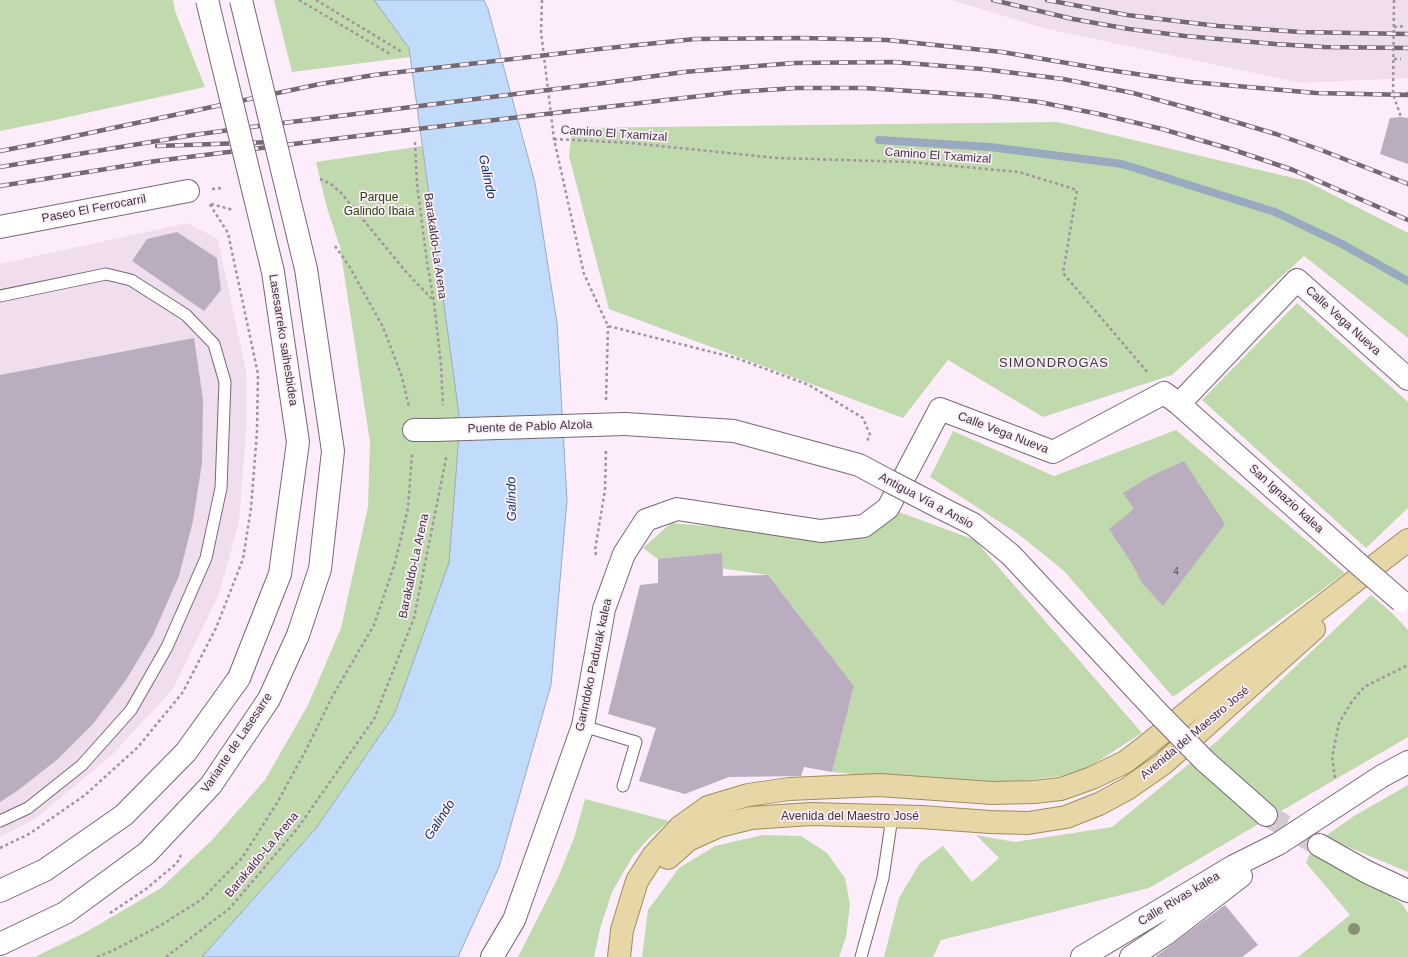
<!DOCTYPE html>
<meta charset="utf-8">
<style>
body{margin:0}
canvas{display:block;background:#fdedfb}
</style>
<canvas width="1408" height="957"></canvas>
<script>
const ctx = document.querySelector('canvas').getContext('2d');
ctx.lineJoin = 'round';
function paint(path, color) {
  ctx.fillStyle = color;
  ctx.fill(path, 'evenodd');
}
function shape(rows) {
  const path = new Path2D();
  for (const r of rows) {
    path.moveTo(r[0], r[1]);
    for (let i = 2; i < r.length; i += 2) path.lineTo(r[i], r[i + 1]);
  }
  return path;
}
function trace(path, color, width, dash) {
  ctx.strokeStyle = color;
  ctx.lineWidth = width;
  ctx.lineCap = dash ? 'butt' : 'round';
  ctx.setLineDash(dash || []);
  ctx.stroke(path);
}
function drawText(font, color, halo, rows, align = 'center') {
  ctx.font = font + ' Helvetica,sans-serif';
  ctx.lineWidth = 3.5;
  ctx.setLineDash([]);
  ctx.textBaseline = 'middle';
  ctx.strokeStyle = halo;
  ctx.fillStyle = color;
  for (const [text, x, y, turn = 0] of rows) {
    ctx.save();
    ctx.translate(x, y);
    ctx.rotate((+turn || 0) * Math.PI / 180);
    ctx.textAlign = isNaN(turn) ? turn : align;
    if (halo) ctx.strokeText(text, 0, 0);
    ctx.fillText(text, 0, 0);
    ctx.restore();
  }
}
const industrial = shape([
 [952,0,1408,0,1408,78,1301,83,1043,28],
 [187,223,218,239,246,371,246,434,239,522,219,594,173,689,113,754,35,819,0,837,0,264]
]);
const green = shape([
 [0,0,173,0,175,11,205,87,50,121,0,131],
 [274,0,374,0,409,48,410,57,292,72],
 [1058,122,1306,181,1408,233,1408,338,1304,256,1172,375,1043,417,948,360,903,418,609,309,569,156,572,128],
 [422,146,460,422,449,563,394,715,317,827,202,957,35,957,86,932,161,888,212,840,265,780,308,705,341,628,368,507,370,442,340,247,327,208,316,162],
 [1297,303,1408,402,1408,508,1366,548,1202,400],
 [1176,430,1345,573,1173,697,1064,571,1017,533,930,477,953,431,1054,476],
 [888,508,975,540,1142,733,1078,774,978,786,832,772,854,686,768,575,658,559,643,548,671,523,842,538],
 [1371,595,1391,612,1408,630,1408,737,1149,888,941,940,933,957,884,957,899,898,920,863,943,846,972,882,999,858,976,835,1015,842,1112,827,1216,742],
 [1408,785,1408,872,1324,837,1354,816],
 [585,799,669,821,649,838,633,856,612,892,600,929,594,957,518,957,557,880,574,838],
 [763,835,801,836,827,853,845,878,850,904,846,937,839,957,642,957,648,910,679,868,715,846],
 [1312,848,1380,888,1402,904,1408,913,1408,957,1298,957,1350,915,1306,863]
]);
const water = shape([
 [374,0,484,0,488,9,535,183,557,323,567,500,551,685,499,867,458,957,202,957,317,827,394,715,449,563,460,422,409,48,374,0]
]);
const stream = shape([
 [879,140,990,147,1122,164,1275,212,1342,244,1408,281]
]);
const building = shape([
 [1401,117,1408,118,1408,164,1380,154,1390,118],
 [177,232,217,258,221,290,204,311,132,261,147,239],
 [194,338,203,400,202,463,193,521,179,576,153,635,126,680,93,724,58,759,17,791,0,802,0,375],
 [1184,461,1225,524,1163,606,1142,583,1131,562,1109,529,1134,509,1123,493,1149,477],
 [722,553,723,576,768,575,854,686,832,772,804,767,801,776,729,777,685,794,639,781,656,728,608,714,640,585,658,583,658,559],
 [1225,905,1258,945,1242,957,1155,957]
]);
const streetTunnel = shape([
 [1266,815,1319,845]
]);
const path = shape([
 [299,0,392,55],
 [316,0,402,52],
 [542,0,541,32,554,139,584,274,608,326,736,358,809,385,863,418,870,435,867,441],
 [1394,27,1405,26],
 [1394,59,1401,59],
 [1393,94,1408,93],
 [554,139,631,143,777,158,910,162,1019,172,1077,190,1063,273,1149,374],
 [415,142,417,184,427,262,434,302,441,365,443,405],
 [320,179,331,184,342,194,407,273,434,301],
 [212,189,223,188],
 [211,204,233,210],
 [335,246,349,266,383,327,402,377,409,407],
 [606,400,608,326],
 [596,555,595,550,605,490,606,449],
 [1335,778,1332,757,1339,723,1351,703,1364,687,1408,665],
 [0,848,29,834,85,795,138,747,183,692,216,628,243,559,251,508,257,431,258,374,228,233,209,203],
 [110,913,146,889,177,863,181,855],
 [97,957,114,950,163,924,202,899,242,858,277,803,306,750,332,697,374,625,395,563,408,508,412,454],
 [166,957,230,908,297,829,374,719,414,618,446,459,445,454]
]);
const lane = shape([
 [0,296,106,274,131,280,186,315,214,344,225,382,221,488,206,558,167,647,131,710,82,765,28,808,0,821],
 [583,726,636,742,623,786],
 [861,957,883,878,892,817]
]);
const street = shape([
 [0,227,188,191],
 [1179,404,1297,280,1408,379],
 [625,424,734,431,859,465,887,480],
 [414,430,435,430],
 [941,508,973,524,1011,555,1157,712],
 [1205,761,1266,815],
 [1319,845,1367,872,1408,891],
 [492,957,514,920,583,726,604,609,624,554,646,520,677,509,821,531,864,526,888,508,940,409,1053,452,1164,393,1179,404,1356,562]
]);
const secondary = shape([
 [0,891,45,870,124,815,186,752,239,678],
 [0,944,65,913,147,853,211,785,269,699,298,635],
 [1082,957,1234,866,1278,844,1382,776,1408,762],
 [1131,957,1167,933,1241,876]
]);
const primary = shape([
 [668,858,688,840,719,826,751,818,811,814,921,817,990,822,1028,823,1066,817,1099,804,1127,789,1163,764,1314,629],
 [619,957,622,930,637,881,653,856,680,827,708,807,748,795,789,789,879,785,992,793,1034,792,1061,789,1092,778,1125,762,1146,746,1228,679,1408,540]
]);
const rail = shape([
 [993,0,1073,19,1129,29,1185,36,1275,44,1324,47,1408,48],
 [1047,0,1127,15,1218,26,1300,32,1408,34],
 [157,146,273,142],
 [0,151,47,142,320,84,374,75,599,49,695,39,802,38,887,40,1002,52,1102,69,1191,82,1316,93,1408,95],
 [0,167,193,135,259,126,604,83,684,72,794,63,893,62,982,69,1063,79,1133,93,1195,110,1276,134,1321,150,1408,184],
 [0,186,156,161,374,134,735,92,796,88,864,88,989,96,1039,102,1099,114,1162,129,1234,150,1293,170,1408,220]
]);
const pathBridge = shape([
 [1394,0,1393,94,1401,117]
]);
const streetBridge = shape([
 [435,430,625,424],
 [887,480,941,508],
 [1356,562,1401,601],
 [1157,712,1205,761]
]);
const secondaryBridge = shape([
 [207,0,273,272,298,442,280,574,239,678],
 [241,0,306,269,333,451,320,569,298,635]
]);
const trees = [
 [1354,929]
];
const numberNames = [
 ["4",1176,572]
];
const streetNames = [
 ["Camino El Txamizal",614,134,4],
 ["Camino El Txamizal",938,156,4],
 ["Paseo El Ferrocarril",94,209,-11],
 ["Barakaldo-La Arena",435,246,82],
 ["Calle Vega Nueva",1343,321,42],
 ["Lasesarreko saihesbidea",283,340,81],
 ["Puente de Pablo Alzola",530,427,-2],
 ["Calle Vega Nueva",1003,433,21],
 ["San Ignazio kalea",1286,499,42],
 ["Antigua Vía a Ansio",926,501,28],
 ["Barakaldo-La Arena",414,566,-78],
 ["Garindoko Padurak kalea",594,665,-78],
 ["Avenida del Maestro José",1195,733,-40],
 ["Variante de Lasesarre",237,743,-56],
 ["Avenida del Maestro José",850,817],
 ["Barakaldo-La Arena",262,855,-50],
 ["Calle Rivas kalea",1179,899,-31]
];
const parkNames = [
 ["Parque",379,198],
 ["Galindo Ibaia",379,212]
];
const waterNames = [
 ["Galindo",487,177,78],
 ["Galindo",512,499,-91],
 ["Galindo",440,820,-57]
];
const neighbourhoodNames = [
 ["SIMONDROGAS",1054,363]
];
paint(industrial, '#f0deef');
paint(green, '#c0d9ad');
paint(water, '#c1dcfa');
trace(water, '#99a9c0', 1);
trace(stream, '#99a9c0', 8);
paint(building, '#bbadc0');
trace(streetTunnel, '#d6c8d4', 22, [22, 11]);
trace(lane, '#786776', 13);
trace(street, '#786776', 24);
trace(secondary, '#786776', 24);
trace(primary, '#a08d59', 24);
trace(path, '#a0949f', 2.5, [3, 3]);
trace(lane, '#fff', 11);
trace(street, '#fff', 22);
trace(secondary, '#fff', 22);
trace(primary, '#e7d7a6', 22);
trace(rail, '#746973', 4.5);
trace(rail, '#fdedfb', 3, [9]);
trace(streetBridge, '#786776', 24, []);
trace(secondaryBridge, '#786776', 24, []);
trace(pathBridge, '#a0949f', 2.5, [3, 3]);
trace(streetBridge, '#fff', 22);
trace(secondaryBridge, '#fff', 22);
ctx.fillStyle = '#889074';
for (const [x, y] of trees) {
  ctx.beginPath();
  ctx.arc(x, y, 6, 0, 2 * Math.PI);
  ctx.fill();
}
drawText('10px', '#5b525c', null, numberNames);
drawText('12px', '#3b333a', '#fdedfb', streetNames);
drawText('12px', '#284306', '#fdedfb', parkNames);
drawText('italic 13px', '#0a3c67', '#fdedfb', waterNames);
ctx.letterSpacing = '1px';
drawText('13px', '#3b333a', '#fdedfb', neighbourhoodNames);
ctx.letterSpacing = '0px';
</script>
